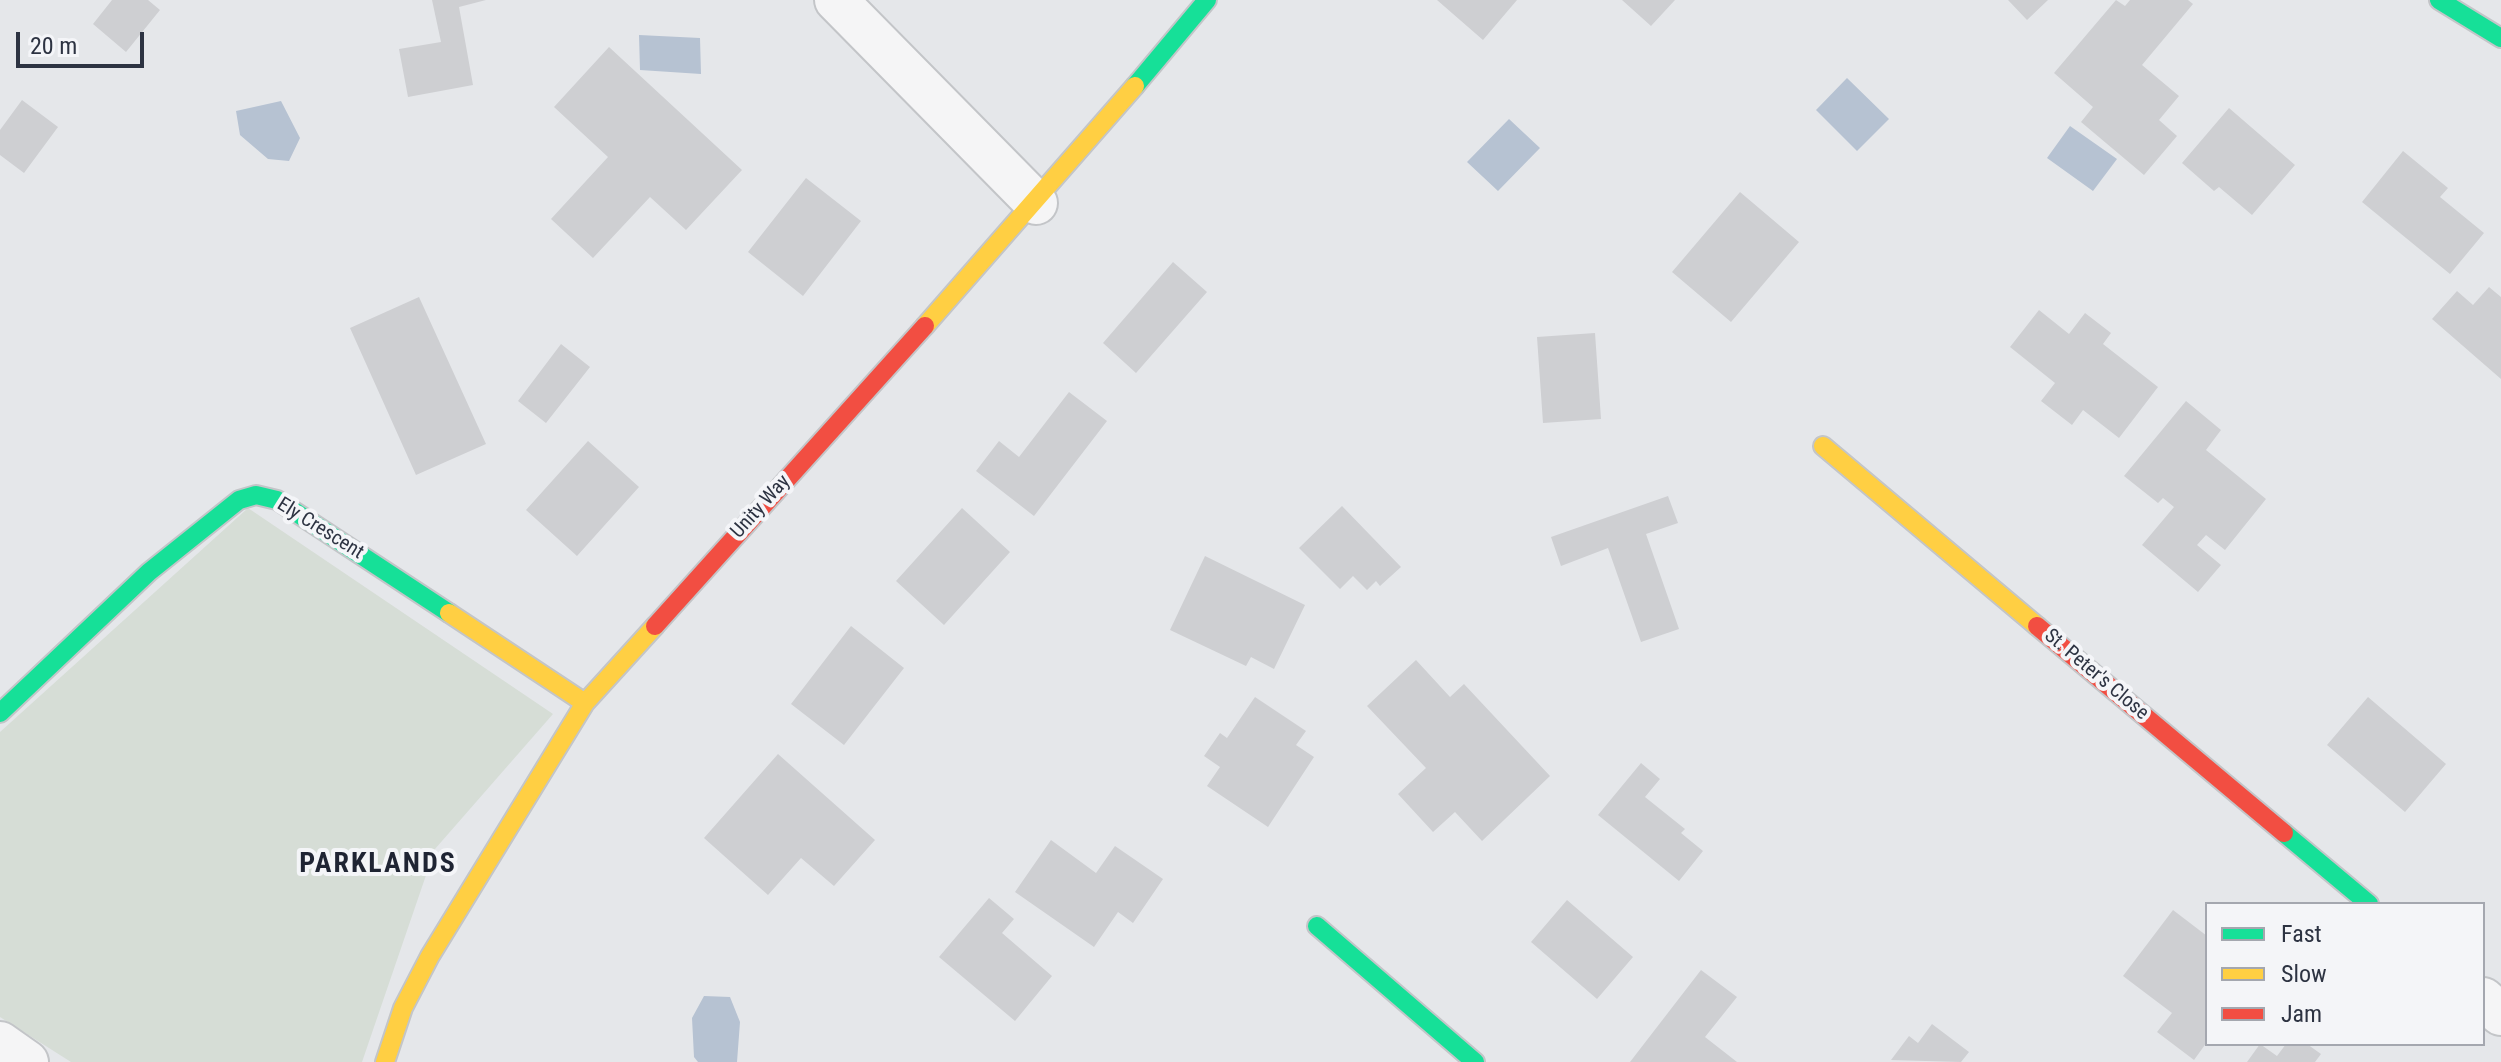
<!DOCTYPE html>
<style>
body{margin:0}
#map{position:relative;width:2501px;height:1062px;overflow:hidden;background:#e5e7ea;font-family:"Roboto Condensed",sans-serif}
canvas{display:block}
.legend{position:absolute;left:2205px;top:902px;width:280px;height:144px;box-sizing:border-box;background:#f4f5f8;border:2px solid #a4a7af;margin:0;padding:10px 14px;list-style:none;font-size:24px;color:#2d3342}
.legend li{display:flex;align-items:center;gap:16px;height:40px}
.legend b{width:40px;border:2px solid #a4a7af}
.scale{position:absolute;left:16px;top:32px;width:128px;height:36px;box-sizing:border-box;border:4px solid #2d3342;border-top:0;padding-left:10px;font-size:24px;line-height:28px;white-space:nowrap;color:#2d3342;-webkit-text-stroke:6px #f4f5f8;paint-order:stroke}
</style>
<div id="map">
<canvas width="2501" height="1062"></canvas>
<ul class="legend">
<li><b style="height:10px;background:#16e098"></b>Fast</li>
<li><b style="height:10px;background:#ffcf43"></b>Slow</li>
<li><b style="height:10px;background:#f24e42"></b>Jam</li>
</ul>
<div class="scale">20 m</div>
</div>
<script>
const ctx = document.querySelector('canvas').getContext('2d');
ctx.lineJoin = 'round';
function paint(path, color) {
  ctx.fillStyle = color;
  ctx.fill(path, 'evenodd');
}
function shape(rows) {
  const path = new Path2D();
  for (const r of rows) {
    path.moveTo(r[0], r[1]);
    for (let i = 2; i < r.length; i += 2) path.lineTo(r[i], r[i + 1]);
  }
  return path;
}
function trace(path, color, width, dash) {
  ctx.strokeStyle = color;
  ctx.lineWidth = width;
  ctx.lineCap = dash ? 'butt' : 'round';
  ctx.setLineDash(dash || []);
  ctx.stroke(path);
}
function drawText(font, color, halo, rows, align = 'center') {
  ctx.font = font + ' "Roboto Condensed",sans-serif';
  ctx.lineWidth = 8;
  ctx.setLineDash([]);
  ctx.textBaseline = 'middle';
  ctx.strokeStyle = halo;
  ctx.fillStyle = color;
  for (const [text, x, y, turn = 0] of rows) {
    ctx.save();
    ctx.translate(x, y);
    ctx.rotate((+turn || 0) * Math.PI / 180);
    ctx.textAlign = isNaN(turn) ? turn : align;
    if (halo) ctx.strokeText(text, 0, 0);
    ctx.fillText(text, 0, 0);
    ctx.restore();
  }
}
const green = shape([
 [248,508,553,714,435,849,362,1062,71,1062,0,1017,0,732]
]);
const water = shape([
 [639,35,700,38,701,74,640,70],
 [1847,78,1889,119,1857,151,1816,110],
 [281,101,300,138,289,161,268,159,240,135,236,111],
 [1509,119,1540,148,1498,191,1467,162],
 [2070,126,2117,159,2093,191,2047,158],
 [704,996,730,997,740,1022,737,1062,698,1062,694,1057,692,1018]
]);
const building = shape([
 [112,0,148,0,160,10,126,52,93,24],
 [432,0,486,0,459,7,473,85,408,97,399,49,441,42],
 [1437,0,1517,0,1483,40],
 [1622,0,1675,0,1651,26],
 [2008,0,2048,0,2027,20],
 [2116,0,2125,6,2130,0,2188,0,2193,4,2142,65,2179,96,2159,120,2177,136,2144,175,2081,122,2093,107,2054,73],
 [609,47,742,170,686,230,650,197,593,258,551,219,608,157,554,107],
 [22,100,58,127,24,173,0,155,0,130],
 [2229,108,2295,165,2252,215,2219,187,2214,191,2182,163],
 [2403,151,2448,188,2440,197,2484,233,2450,274,2362,202],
 [806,178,861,221,803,296,748,252],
 [1740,192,1799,242,1731,322,1672,272],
 [1173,262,1207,292,1136,373,1103,343],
 [2489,287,2501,297,2501,379,2432,319,2457,291,2473,305],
 [419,297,486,444,416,475,350,328],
 [2039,310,2069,334,2085,313,2111,333,2103,344,2158,387,2119,438,2083,410,2072,425,2041,401,2055,383,2010,347],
 [1595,333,1601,419,1543,423,1537,337],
 [561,344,590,367,546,423,518,401],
 [1069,392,1107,421,1034,516,976,471,999,441,1019,457],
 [2186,401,2221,430,2206,450,2266,499,2225,550,2206,535,2197,545,2221,565,2198,592,2142,545,2174,507,2163,498,2158,503,2124,476],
 [588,441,639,487,577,556,526,510],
 [1668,496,1678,523,1646,534,1679,629,1641,642,1608,548,1561,566,1551,537],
 [1342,506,1401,567,1380,586,1376,581,1367,590,1353,576,1340,589,1299,548],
 [962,508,1010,552,944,625,896,581],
 [1205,556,1305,605,1274,669,1251,657,1246,666,1170,630],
 [851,626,904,668,844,745,791,704],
 [1416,660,1450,697,1464,684,1550,776,1482,841,1455,812,1433,832,1398,794,1426,768,1367,706],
 [1255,697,1306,731,1296,745,1314,757,1268,827,1207,786,1220,767,1204,756,1220,733,1227,738],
 [2368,697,2446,764,2405,812,2327,745],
 [778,754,875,840,834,886,801,858,768,895,704,838],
 [1641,763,1660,779,1645,797,1685,829,1681,833,1703,851,1679,881,1598,815],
 [1051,840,1096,873,1115,846,1163,879,1133,923,1118,912,1094,947,1015,892],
 [989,898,1014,919,1002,933,1052,976,1015,1021,939,957],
 [1567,900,1633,957,1597,999,1531,942],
 [2173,910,2207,936,2207,1042,2194,1060,2157,1032,2172,1013,2123,976],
 [1701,970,1737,997,1705,1037,1737,1062,1630,1062],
 [1932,1024,1969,1052,1961,1062,1891,1060,1909,1036,1918,1043],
 [2260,1044,2277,1056,2286,1044,2307,1044,2321,1054,2315,1062,2247,1062]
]);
const street = shape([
 [836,0,1036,203],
 [2483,999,2501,1014],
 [0,1043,27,1062]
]);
const fast = shape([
 [2439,0,2501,38],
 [1135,86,1207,0],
 [0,713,149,572,239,500,256,495,277,500,449,613],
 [2284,833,2369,904],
 [1317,926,1475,1062]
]);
const slow = shape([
 [925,326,1135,86],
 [1823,446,2037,626],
 [449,613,585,703],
 [385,1062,403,1008,430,956,585,703,655,626]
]);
const jam = shape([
 [655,626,925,326],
 [2037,626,2284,833]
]);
const streetNames = [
 ["Unity Way",761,507,-48],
 ["Ely Crescent",320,529,32],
 ["St. Peter's Close",2096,675,40]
];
const districtNames = [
 ["PARKLANDS",378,865]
];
paint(green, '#d6ddd6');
paint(water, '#b6c2d2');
paint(building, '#cecfd2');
trace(street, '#c3c5c8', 46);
trace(fast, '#c3c5c8', 22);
trace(slow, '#c3c5c8', 22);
trace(jam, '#c3c5c8', 22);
trace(street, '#f5f5f6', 42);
trace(fast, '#16e098', 18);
trace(slow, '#ffcf43', 18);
trace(jam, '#f24e42', 18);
drawText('20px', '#2d3342', '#f4f5f8', streetNames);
ctx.letterSpacing = '2px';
drawText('bold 28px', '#1f2433', '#f4f5f8', districtNames);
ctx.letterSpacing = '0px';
</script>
